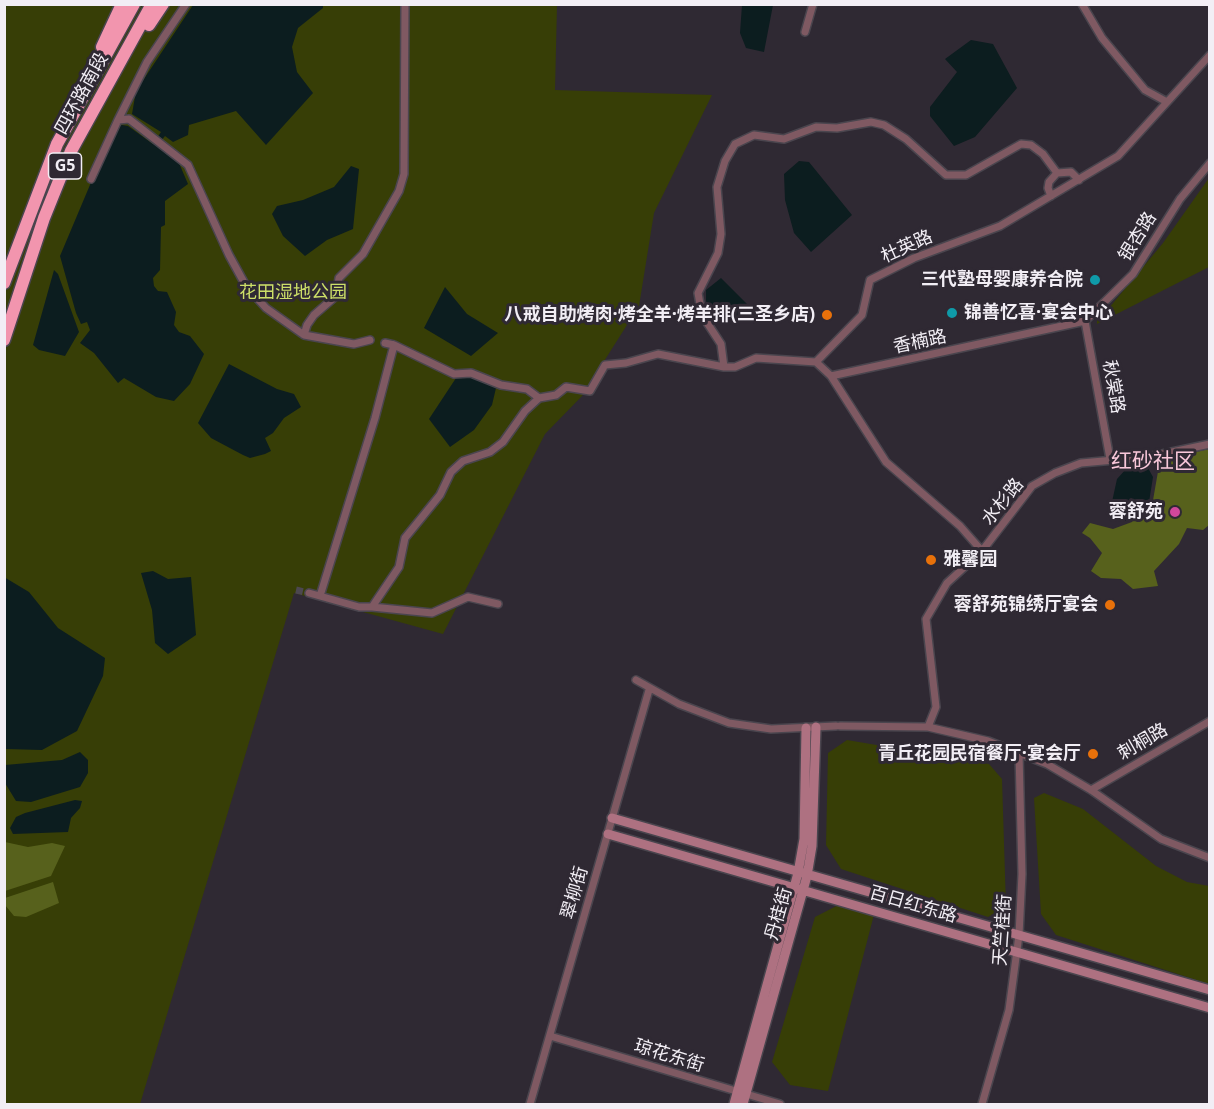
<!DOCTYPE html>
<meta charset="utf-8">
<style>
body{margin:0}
#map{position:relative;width:1214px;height:1109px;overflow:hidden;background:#2f2933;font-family:"Open Sans",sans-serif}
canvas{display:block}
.frame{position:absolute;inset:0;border:6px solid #f2eef5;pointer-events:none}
</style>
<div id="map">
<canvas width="1214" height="1109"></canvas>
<div class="frame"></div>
</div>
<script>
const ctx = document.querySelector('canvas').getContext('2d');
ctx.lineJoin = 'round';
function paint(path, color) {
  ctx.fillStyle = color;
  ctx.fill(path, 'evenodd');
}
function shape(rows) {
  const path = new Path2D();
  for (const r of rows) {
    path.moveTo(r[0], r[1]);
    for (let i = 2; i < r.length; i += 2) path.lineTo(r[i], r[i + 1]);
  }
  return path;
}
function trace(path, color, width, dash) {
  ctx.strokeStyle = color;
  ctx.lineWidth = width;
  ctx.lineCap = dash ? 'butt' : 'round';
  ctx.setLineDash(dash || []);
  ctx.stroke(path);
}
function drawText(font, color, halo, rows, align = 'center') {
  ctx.font = font + ' "Open Sans","Noto Sans SC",sans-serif';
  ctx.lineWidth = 6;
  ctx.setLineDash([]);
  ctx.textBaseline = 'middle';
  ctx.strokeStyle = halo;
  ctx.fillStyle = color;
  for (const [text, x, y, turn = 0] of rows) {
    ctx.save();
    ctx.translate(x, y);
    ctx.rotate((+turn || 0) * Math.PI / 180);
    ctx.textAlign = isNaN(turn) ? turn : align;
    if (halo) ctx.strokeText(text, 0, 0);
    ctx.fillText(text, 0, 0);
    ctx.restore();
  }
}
const green = shape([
 [5,5,557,5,555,90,712,95,654,213,639,306,582,396,545,434,443,634,294,593,140,1104,5,1104],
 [1209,178,1209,267,1097,324,1097,315,1109,308,1163,243],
 [847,740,989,764,1002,779,1006,907,988,917,841,869,826,845,828,753],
 [1044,793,1083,809,1156,866,1187,882,1209,886,1209,984,1056,935,1041,914,1034,798],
 [852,898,876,907,828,1091,790,1085,772,1062,815,917]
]);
const forest = shape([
 [1209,449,1209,525,1203,530,1187,528,1179,544,1154,571,1158,586,1133,589,1121,579,1101,578,1091,571,1102,553,1090,538,1082,533,1090,523,1113,529,1132,522,1138,511,1152,506,1160,460],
 [5,842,28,847,52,843,65,846,51,876,5,891],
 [53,882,59,903,26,917,14,916,5,905,5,898]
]);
const water = shape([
 [193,5,323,5,323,8,298,28,292,47,297,72,313,93,266,145,236,111,189,125,188,135,173,142,165,136,157,146,179,163,188,184,165,201,165,225,161,227,160,270,153,278,154,286,158,291,167,292,176,312,174,325,179,332,190,336,204,354,190,384,174,401,156,397,124,378,118,383,94,353,80,343,90,330,87,322,81,324,76,313,60,256,114,128,122,125,128,126,153,144,161,132,132,114,136,91],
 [742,5,773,5,764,52,746,48,740,33],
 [971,40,993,44,1017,88,975,137,954,146,930,116,930,107,957,72,945,59],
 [799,161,809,162,852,215,811,252,794,233,785,200,784,174],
 [351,166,359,169,353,229,327,240,305,256,283,236,272,214,277,206,303,200,334,187],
 [54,270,58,274,79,332,65,356,39,350,33,345],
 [721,278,753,310,737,322,723,321,706,303,706,290],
 [445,287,467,314,498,333,471,356,424,328],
 [229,364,277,389,294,394,301,407,284,418,273,433,265,438,271,451,265,454,250,458,243,455,211,438,198,423],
 [458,375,471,376,496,388,492,405,474,430,450,447,429,419],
 [1148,468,1153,477,1149,502,1131,508,1126,521,1116,520,1110,511,1117,479,1126,469],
 [153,571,168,579,191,577,196,635,168,654,155,643,152,610,141,573],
 [4,577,29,592,58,628,105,658,103,676,77,731,42,750,5,749],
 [80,752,88,760,88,773,80,787,31,802,16,801,5,783,5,765,62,760],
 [75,800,82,801,80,808,71,818,68,832,13,834,10,828,16,817,25,813]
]);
const streetTunnel = shape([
 [296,590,309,593]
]);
const street = shape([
 [1082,4,1102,38,1145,90,1167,102],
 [805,32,813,4],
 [118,120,147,62,186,4],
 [91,179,118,120,129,119,188,165,229,255,246,286,266,308,304,335,354,344,370,340],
 [1051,196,1048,188,1049,182,1057,173,1071,172,1079,180],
 [1085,321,1110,459],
 [304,335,307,325,314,315,336,296,339,278,363,254,399,191,404,174,405,4],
 [394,345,454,374,471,373,501,385,527,389,539,398],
 [724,367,721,344,702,315,698,293,718,253,721,234,717,187,725,161,735,144,754,135,784,139,816,127,837,128,871,122,884,125,906,139,946,175,966,175,1021,144,1031,145,1043,154,1057,173],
 [831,376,1085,321,1133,274,1180,199,1210,163],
 [982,551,960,526,886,462,831,376,816,362,862,315,870,280,914,258,1000,226,1118,156,1210,55],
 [309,593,359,607,372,607,399,567,405,538,440,495,451,472,463,461,490,452,503,442,525,411,539,398,556,395,566,387,590,391,605,365,626,363,658,354,724,367,735,367,756,358,816,362],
 [320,596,375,418,394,345,385,343],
 [372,607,432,613,468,597,498,604],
 [636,680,679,704,729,723,771,729,836,726],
 [840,726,928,727,988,741,1047,764,1091,790,1161,839,1210,858],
 [928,727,936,707,926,619,947,583,982,551,1032,486,1055,473,1081,463,1148,457,1210,444],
 [1091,790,1210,721],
 [550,1036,780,1104],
 [530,1104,649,690],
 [982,1104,1009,1010,1019,935,1022,874,1019,753]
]);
const secondary = shape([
 [612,818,1210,990],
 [608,834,1210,1008],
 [734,1104,798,873,804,839,806,728],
 [743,1104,807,876,812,846,816,727]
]);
const highway = shape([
 [149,25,163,4],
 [102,47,122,4],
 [4,283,57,144,134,4],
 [4,340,44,218,71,151,152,4]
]);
const markers = [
 [1095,280,6,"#0f9aa8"],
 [952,313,6,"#0f9aa8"],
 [827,315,6,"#e8710a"],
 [1175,512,6,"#d1479c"],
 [931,560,6,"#e8710a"],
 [1110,605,6,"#e8710a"],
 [1093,754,6,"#e8710a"]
];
const shields = [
 [65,166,33]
];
const shieldNames = [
 ["G5",65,166]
];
const streetNames = [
 ["四环路南段",82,94,-61],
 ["银杏路",1138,237,-58],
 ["杜英路",907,247,-24],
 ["香楠路",920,342,-12],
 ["秋棠路",1113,387,80],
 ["水杉路",1003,502,-51],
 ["刺桐路",1143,742,-30],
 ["翠柳街",575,893,-74],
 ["百日红东路",913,905,16],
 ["丹桂街",779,914,-74],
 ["天竺桂街",1003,930,-86],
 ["琼花东街",669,1056,17]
];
const poiNames = [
 ["三代塾母婴康养合院",1083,280],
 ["锦善忆喜·宴会中心",964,313,"left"],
 ["八戒自助烤肉·烤全羊·烤羊排(三圣乡店)",815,315],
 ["蓉舒苑",1163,512],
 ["雅馨园",943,560,"left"],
 ["蓉舒苑锦绣厅宴会",1098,605],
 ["青丘花园民宿餐厅·宴会厅",1081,754]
];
const parkNames = [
 ["花田湿地公园",293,293]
];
const quarterNames = [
 ["红砂社区",1153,462]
];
paint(green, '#373e06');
paint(forest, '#57611c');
paint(water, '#0c1d1f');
trace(streetTunnel, '#4c4750', 7, [7, 3.5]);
trace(street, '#4a454e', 10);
trace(secondary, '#4a454e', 12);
trace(highway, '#4a454e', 15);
trace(street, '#7f5962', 7);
trace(secondary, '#ae7181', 9);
trace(highway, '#f295ae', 12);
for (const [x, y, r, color] of markers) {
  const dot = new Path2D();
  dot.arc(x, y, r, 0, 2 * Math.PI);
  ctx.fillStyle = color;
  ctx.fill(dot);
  trace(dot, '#2f2933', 2);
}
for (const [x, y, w] of shields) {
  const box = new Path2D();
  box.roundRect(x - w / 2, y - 13, w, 26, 4.5);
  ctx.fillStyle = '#2f2933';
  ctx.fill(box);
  trace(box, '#f2eef5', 1.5);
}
drawText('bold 16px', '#f2eef5', null, shieldNames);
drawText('18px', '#f2eef5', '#2f2933', streetNames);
drawText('bold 18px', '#f2eef5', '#2f2933', poiNames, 'right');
drawText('18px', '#cddf68', '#2f2933', parkNames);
drawText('21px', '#f8c7d9', '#2f2933', quarterNames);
</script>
